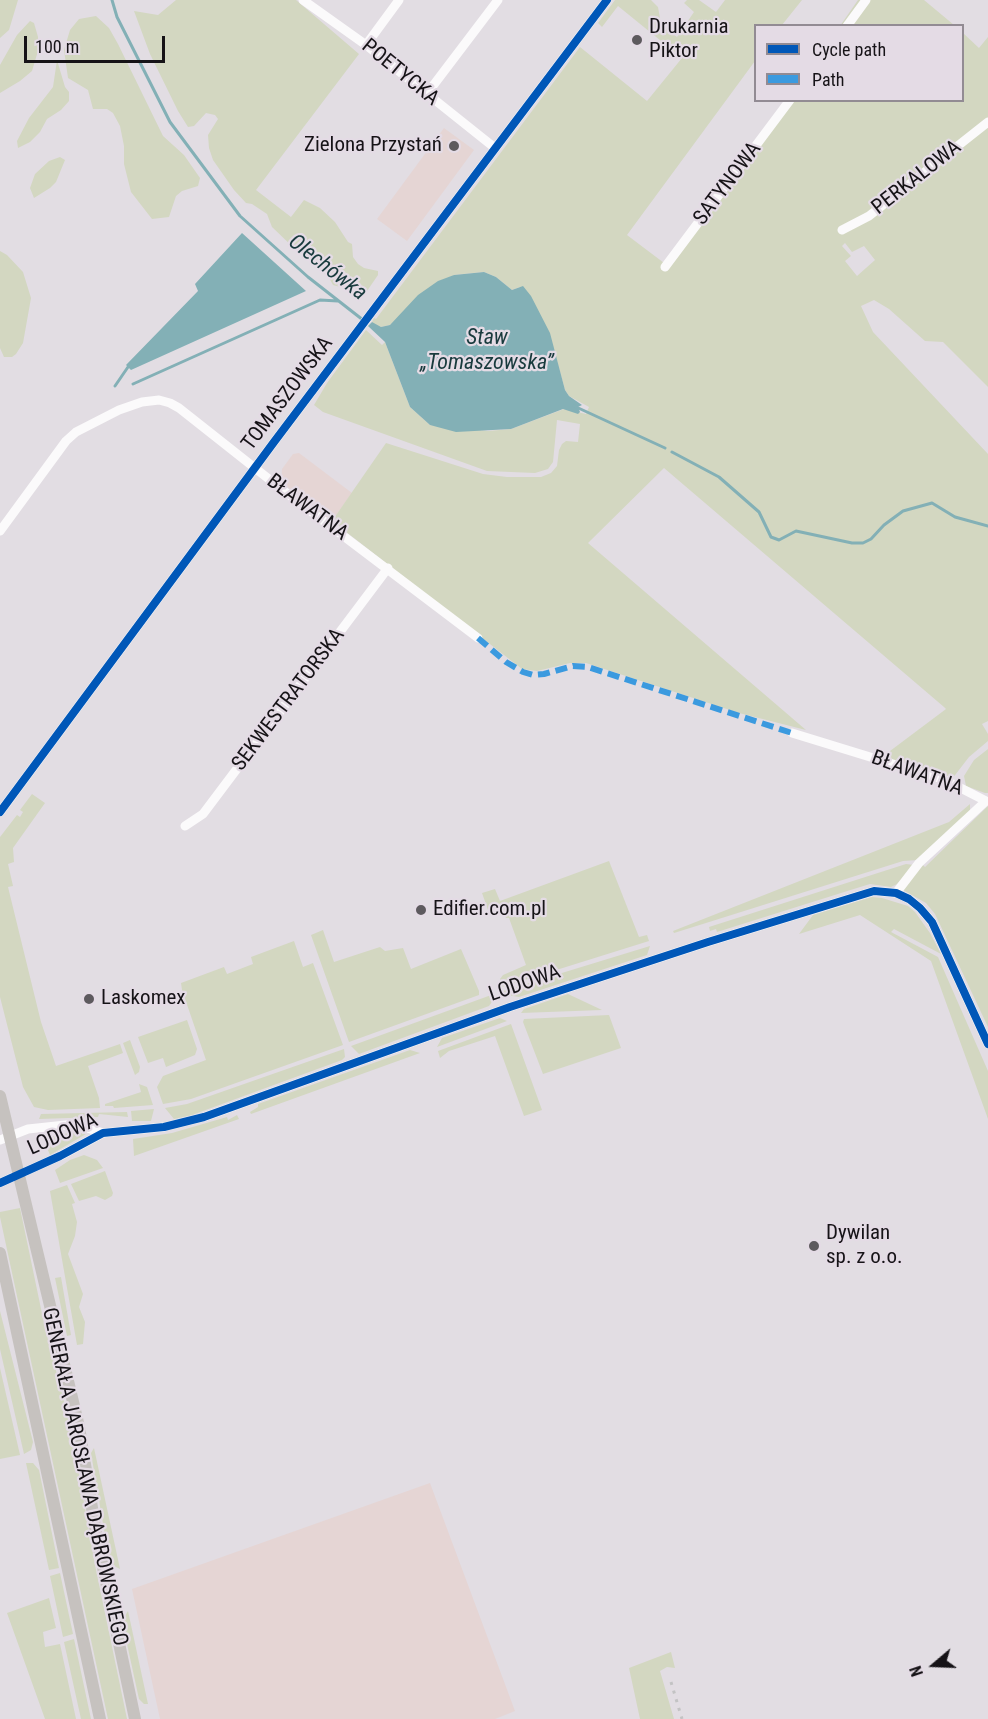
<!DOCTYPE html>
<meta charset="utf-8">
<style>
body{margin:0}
#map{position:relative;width:988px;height:1719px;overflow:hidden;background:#e2dde3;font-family:"Roboto Condensed",sans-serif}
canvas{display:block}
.legend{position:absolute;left:754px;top:24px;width:210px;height:78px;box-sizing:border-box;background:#e4dbe5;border:2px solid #928b93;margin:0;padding:8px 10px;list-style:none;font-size:18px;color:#161317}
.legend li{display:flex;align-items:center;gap:12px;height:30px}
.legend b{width:30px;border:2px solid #928b93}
.north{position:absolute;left:904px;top:1635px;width:60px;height:60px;-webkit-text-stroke:4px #e4dbe5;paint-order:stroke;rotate:251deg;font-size:16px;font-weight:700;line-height:24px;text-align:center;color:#161317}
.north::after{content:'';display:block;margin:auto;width:21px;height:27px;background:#161317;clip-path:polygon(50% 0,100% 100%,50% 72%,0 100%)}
.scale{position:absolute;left:24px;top:36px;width:141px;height:27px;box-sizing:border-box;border:3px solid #161317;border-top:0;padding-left:8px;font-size:18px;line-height:21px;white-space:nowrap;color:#161317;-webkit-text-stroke:4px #e4dbe5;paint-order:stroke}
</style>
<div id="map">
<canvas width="988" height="1719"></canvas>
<ul class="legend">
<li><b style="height:8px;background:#0057b8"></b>Cycle path</li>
<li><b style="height:8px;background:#3b9adf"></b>Path</li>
</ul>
<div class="north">N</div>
<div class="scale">100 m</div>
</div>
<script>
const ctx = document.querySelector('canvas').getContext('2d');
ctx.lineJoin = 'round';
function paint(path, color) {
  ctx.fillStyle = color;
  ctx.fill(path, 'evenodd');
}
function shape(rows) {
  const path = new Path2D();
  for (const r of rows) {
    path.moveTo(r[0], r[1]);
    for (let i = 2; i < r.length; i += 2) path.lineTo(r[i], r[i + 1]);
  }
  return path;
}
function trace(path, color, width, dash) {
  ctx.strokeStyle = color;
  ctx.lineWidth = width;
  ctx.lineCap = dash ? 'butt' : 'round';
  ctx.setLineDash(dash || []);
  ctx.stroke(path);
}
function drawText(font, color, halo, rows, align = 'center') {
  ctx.font = font + ' "Roboto Condensed",sans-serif';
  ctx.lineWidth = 4.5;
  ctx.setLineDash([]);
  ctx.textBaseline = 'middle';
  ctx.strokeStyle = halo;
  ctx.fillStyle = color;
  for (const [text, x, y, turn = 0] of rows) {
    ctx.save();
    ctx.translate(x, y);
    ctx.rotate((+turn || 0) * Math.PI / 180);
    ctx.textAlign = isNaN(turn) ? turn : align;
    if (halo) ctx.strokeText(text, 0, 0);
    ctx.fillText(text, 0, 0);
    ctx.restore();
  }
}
const commercial = shape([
 [444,128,474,150,407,241,377,219],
 [299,453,352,493,332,521,281,482,282,469,293,454],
 [430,1483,515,1711,495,1719,160,1719,132,1589]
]);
const green = shape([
 [0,0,18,0,9,30,0,38],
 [176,0,296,0,359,54,256,190,291,217,304,200,320,208,335,222,348,242,352,244,353,257,358,264,364,268,378,271,378,275,367,291,361,294,354,287,348,285,340,287,333,285,328,276,314,267,309,257,296,250,272,227,267,214,252,204,246,203,234,190,213,160,209,148,208,135,218,119,215,115,206,113,194,126,188,127,178,111,150,54,134,11,158,15],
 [615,0,651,0,658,7,661,24,677,37,694,12,684,3,687,0,699,0,716,12,725,0,802,0,782,25,756,26,755,61,627,235,668,266,788,101,962,100,963,33,979,48,988,37,988,387,943,342,925,341,889,309,874,300,861,306,873,332,988,454,988,721,982,724,988,734,988,741,969,757,952,779,882,757,946,709,944,707,664,468,588,543,806,730,739,713,586,663,570,663,537,671,522,669,332,521,386,443,483,474,507,477,541,477,551,473,557,466,559,450,562,444,566,441,578,442,580,424,557,420,553,462,548,469,535,473,487,471,323,412,314,405,327,383,366,330,382,345,385,342,410,407,430,425,488,431,511,429,564,409,586,414,589,407,569,396,565,390,554,350,520,287,512,290,496,277,484,272,454,275,390,325,381,327,375,326,372,322,374,318,376,319,580,47,647,101,682,58,618,6,602,27,598,23],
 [845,243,852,252,864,246,875,260,857,276,845,261,851,256,842,246],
 [858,0,924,0,954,25,840,26],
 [96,16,109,28,118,44,163,136,184,155,200,178,198,186,182,191,176,196,169,217,152,219,131,192,124,164,124,146,120,126,113,113,107,109,93,109,88,90,68,78,64,50,70,30,79,19],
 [30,21,34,23,38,37,38,51,32,71,20,81,0,93,0,65,17,35],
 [57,60,65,87,69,92,69,101,61,110,47,119,40,132,30,142,18,148,17,141,29,118,53,87],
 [60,157,65,160,56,182,50,188,34,198,30,188,35,174,49,161],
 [0,251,7,255,23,272,31,298,23,343,16,354,12,357,4,357,0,348],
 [988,749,988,793,985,793,966,786,964,776,974,760],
 [32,794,45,803,13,848,14,862,8,864,13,886,8,887,41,1022,56,1066,120,1044,123,1053,88,1066,99,1098,100,1108,48,1110,34,1107,23,1087,0,997,0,837,17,815,20,817,23,812,20,810],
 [970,804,970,811,918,860,903,861,706,923,674,933,673,931,949,822],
 [988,806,988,1027,935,914,926,903,903,890,922,864,925,867],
 [609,861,639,937,647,935,649,941,502,987,500,979,503,975,526,965,509,918,506,918,501,907,490,911,488,910,482,893,495,889,500,901],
 [906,864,914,865,897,884,891,887,870,884,857,888,717,932,716,929,710,931,709,927],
 [872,897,882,898,908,906,915,912,930,933,941,954,894,929,891,932,938,957,988,1071,988,1119,931,961,860,915,799,934,813,915],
 [323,930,334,962,380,947,385,951,403,948,411,969,461,949,479,991,479,995,349,1042,311,935],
 [294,941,303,967,313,963,343,1045,191,1099,163,1104,157,1087,163,1076,206,1060,182,990,181,983,224,967,227,974,253,964,251,957],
 [650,946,647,955,519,997,507,995,503,991],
 [494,994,494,999,489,1006,359,1054,351,1046],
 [568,994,602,1010,521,1013,524,1009],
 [609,1015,621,1048,543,1074,523,1022,524,1019],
 [500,1018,507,1021,437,1047,442,1038],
 [187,1020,197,1049,195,1055,166,1067,163,1058,148,1063,138,1037],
 [511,1024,542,1110,524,1116,495,1036,449,1051,440,1058,438,1051],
 [130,1040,140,1067,139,1072,135,1075,123,1043],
 [344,1049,345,1057,342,1060,192,1115,174,1119,165,1108,187,1104],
 [410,1050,420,1053,251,1114,250,1112,258,1107,258,1104],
 [139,1084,147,1087,153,1105,114,1108,113,1106,105,1106,105,1104,141,1092],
 [154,1109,151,1121,132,1121,131,1111],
 [127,1112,128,1117,99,1114,98,1117,39,1119,41,1114],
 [237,1115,239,1119,134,1156,133,1139,172,1133,227,1117,228,1120],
 [74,1132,86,1134,50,1155,43,1138],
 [84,1155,97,1160,103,1168,60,1183,55,1170,70,1160],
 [105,1171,113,1193,112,1196,105,1200,96,1196,79,1201,71,1184],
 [67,1185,75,1203,72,1204,77,1222,75,1236,68,1254,83,1294,79,1307,85,1322,83,1344,77,1345,50,1191],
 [20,1208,45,1328,71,1429,95,1565,127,1719,108,1719,0,1217,0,1212],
 [61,1277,71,1335,67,1336,55,1278],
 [0,1311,33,1442,31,1450,24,1454,0,1349],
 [0,1368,20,1455,0,1459],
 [94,1448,120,1569,114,1566,109,1559,91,1453],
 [26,1463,33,1463,39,1470,59,1568,49,1570],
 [60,1573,73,1634,63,1637,50,1576],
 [49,1598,56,1628,43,1632,45,1647,60,1644,76,1719,45,1719,7,1613],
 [128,1611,148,1704,144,1704,139,1699,122,1621],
 [74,1639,91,1719,81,1719,64,1642],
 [671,1652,675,1668,667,1667,660,1671,674,1719,640,1719,629,1668]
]);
const water = shape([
 [242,233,306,291,131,370,126,365,198,291,195,284],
 [484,272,496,277,512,290,523,286,531,296,550,333,565,390,569,396,582,405,578,407,580,412,578,414,563,409,511,429,456,432,430,425,410,407,385,342,368,326,372,322,381,327,390,325,418,295,438,281,454,275]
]);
const stream = shape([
 [112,0,117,17,170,122,240,216,308,277,363,320],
 [133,384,320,300,338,301],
 [115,386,128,367],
 [574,406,665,448],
 [672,452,719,477,759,512,771,537,779,540,796,531,852,543,863,543,871,539,884,525,903,511,932,503,955,517,988,526]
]);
const minor = shape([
 [303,0,366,45,495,148],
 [847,26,866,0],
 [366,45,399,0],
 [426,95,498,0],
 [842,230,869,216,988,122],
 [665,267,790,100],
 [0,531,66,441,76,432,119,410,142,402,159,400,170,403,179,408,284,491,478,638],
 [792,733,945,780,986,801,919,863,896,893],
 [0,812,274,442,607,0],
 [185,826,203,814,388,568],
 [0,1140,28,1129,75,1124,103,1133],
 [0,1183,60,1156,103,1133,164,1127,204,1117,510,1007,708,942,874,891,896,893,909,899,920,908,932,922,988,1044]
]);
const major = shape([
 [0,1096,79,1427,97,1539,135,1719],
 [0,1253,100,1719]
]);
const rail = shape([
 [671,1682,682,1719]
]);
const quiet = shape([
 [478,638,506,662,523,672,533,675,544,674,573,666,588,667,792,733]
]);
const cycleway = shape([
 [0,812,274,442,607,0],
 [0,1183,60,1156,103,1133,164,1127,204,1117,510,1007,708,942,874,891,896,893,909,899,920,908,932,922,988,1044]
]);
const markers = [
 [637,40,6,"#5d5a5e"],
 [454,146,6,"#5d5a5e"],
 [421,910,6,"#5d5a5e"],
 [89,999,6,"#5d5a5e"],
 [814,1246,6,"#5d5a5e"]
];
const poiNames = [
 ["Drukarnia",649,28],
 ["Piktor",649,52],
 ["Zielona Przystań",442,146,"right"],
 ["Edifier.com.pl",433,910],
 ["Laskomex",101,999],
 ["Dywilan",826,1234],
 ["sp. z o.o.",826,1258]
];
const streetNames = [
 ["POETYCKA",400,73,39],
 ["PERKALOWA",917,178,-38],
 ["SATYNOWA",728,184,-53],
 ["TOMASZOWSKA",288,394,-53],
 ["BŁAWATNA",307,508,37],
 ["SEKWESTRATORSKA",289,700,-53],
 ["BŁAWATNA",917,774,20],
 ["LODOWA",525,984,-19],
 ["LODOWA",63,1135,-24],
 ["GENERAŁA JAROSŁAWA DĄBROWSKIEGO",84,1477,78]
];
const waterNames = [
 ["Olechówka",327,268,38],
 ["Staw",487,338],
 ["„Tomaszowska”",487,363]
];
paint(commercial, '#e5d5d4');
paint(green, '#d3d7c1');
paint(water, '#83b0b6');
trace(stream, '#83b0b6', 3);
trace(minor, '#fbfafb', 9);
trace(major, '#c6c2bf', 12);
trace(rail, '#c3c3c4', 3, [3, 6]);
trace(quiet, '#3b9adf', 6, [12, 6]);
trace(cycleway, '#0057b8', 8);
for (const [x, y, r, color] of markers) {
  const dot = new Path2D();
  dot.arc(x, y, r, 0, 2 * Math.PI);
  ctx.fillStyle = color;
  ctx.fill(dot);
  trace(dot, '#e4dbe5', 2);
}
drawText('21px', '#161317', '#e4dbe5', poiNames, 'left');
drawText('21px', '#161317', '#e4dbe5', streetNames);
drawText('italic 22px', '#183a3d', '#e4dbe5', waterNames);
</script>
